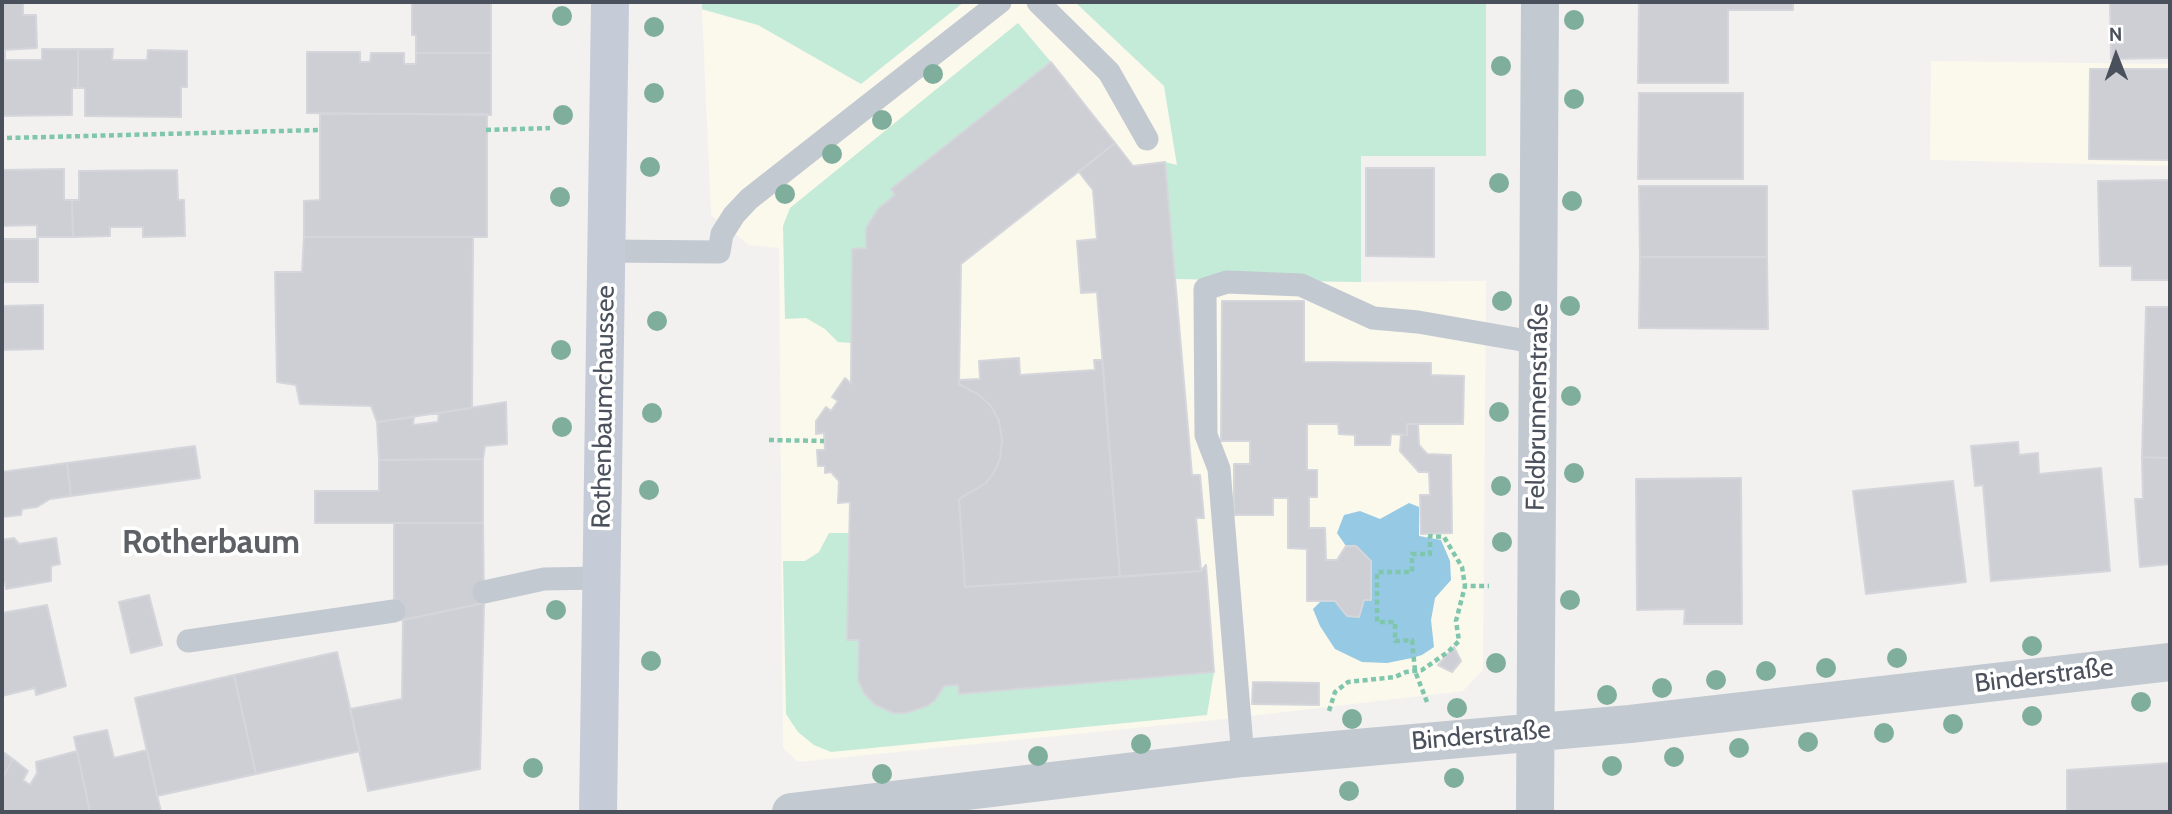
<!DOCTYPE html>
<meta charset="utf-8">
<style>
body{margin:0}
#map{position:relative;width:2172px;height:814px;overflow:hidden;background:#f2f1f0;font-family:Cabin,sans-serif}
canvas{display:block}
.frame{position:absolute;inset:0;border:4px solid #4a515c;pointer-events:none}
.north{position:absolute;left:2081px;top:21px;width:70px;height:70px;-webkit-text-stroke:5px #fff;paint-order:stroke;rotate:359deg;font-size:19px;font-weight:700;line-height:28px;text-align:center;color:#4a515c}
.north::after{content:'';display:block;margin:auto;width:24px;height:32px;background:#4a515c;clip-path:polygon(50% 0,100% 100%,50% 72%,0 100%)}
</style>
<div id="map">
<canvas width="2172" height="814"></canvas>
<div class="frame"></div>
<div class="north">N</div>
</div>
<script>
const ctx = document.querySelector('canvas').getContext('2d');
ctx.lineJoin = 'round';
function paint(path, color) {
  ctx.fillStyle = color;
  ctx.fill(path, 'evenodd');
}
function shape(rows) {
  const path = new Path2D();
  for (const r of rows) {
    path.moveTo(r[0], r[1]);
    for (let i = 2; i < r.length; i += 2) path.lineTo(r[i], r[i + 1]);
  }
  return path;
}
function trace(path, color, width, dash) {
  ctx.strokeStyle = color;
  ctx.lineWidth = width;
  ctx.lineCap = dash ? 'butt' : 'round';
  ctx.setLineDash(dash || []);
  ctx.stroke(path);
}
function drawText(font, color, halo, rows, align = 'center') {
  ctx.font = font + ' Cabin,sans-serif';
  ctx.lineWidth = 7;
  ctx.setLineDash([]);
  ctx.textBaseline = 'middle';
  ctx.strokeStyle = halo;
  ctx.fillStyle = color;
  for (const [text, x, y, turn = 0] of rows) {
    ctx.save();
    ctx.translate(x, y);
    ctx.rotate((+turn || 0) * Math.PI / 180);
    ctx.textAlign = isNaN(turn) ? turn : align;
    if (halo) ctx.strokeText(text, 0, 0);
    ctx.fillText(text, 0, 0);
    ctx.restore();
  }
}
const commercial = shape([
 [964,2,1075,2,1164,86,1177,166,1166,163,1175,279,1360,282,1486,281,1483,670,1463,691,1225,719,798,762,783,748,779,248,749,245,711,215,702,10,758,25,861,83],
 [1931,61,2170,64,2170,166,1930,160]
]);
const green = shape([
 [702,2,964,2,861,84,758,25,702,9],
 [1075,2,1486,2,1486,156,1361,156,1361,282,1175,279,1165,162,1177,165,1164,86],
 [1018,23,1051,62,891,189,895,195,866,248,852,249,851,343,838,342,825,329,806,318,785,319,783,226,790,208],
 [829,533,849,533,847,640,859,640,858,680,864,693,874,704,883,709,892,713,918,710,935,700,944,686,958,685,959,693,1214,672,1207,715,831,752,814,745,798,732,786,714,783,561,805,561,819,552]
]);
const water = shape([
 [1409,503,1419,507,1419,536,1441,540,1450,561,1451,580,1435,598,1431,620,1434,647,1422,655,1412,658,1387,663,1362,662,1335,649,1320,626,1313,609,1321,601,1335,601,1347,616,1359,617,1364,600,1371,600,1371,561,1356,546,1346,546,1337,533,1344,515,1360,511,1380,519]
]);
const building = shape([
 [2,2,23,2,23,15,36,15,37,48,2,50,2,2],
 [412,2,491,2,491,53,416,53,416,35,412,35,412,2],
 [1639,2,1793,2,1793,10,1728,10,1728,83,1638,83,1639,2],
 [2110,2,2170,2,2170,58,2111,59,2110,2],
 [42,49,78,49,78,88,72,88,72,115,2,116,2,50,5,50,5,60,42,60,42,49],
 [78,49,113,49,112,60,147,60,148,50,187,51,187,87,181,87,181,117,85,116,85,88,78,88,78,49],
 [307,52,360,52,360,62,370,62,371,53,404,53,404,64,416,64,416,53,491,53,491,115,307,113,307,52],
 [1051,62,1115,143,961,264,959,384,979,395,991,406,999,421,1002,440,1000,459,994,472,986,483,959,499,965,587,1201,571,1206,565,1214,672,959,694,958,685,944,686,935,700,927,706,906,713,893,713,874,704,864,693,858,680,859,640,847,640,850,502,838,503,839,481,831,472,825,473,825,466,818,466,817,450,825,450,824,433,816,434,816,421,826,407,831,411,838,401,832,397,845,378,851,384,852,249,866,248,866,228,878,209,895,195,891,189,1051,62],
 [2090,69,2170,69,2170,160,2089,159,2090,69],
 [1639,93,1743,93,1743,179,1638,179,1639,93],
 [320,114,487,114,487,237,304,237,304,201,320,200,320,114],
 [1115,143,1133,166,1165,162,1192,475,1200,475,1204,518,1196,518,1201,571,1120,577,1097,292,1081,293,1077,241,1097,239,1093,190,1079,172,1115,143],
 [1366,168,1434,168,1434,257,1366,256,1366,168],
 [64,169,64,200,72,200,73,237,37,237,37,225,2,226,2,170,64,169],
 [177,170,178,200,184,200,185,236,143,237,143,227,110,227,110,236,73,237,72,200,79,200,79,171,177,170],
 [2170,180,2170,280,2132,280,2132,266,2100,266,2098,181,2170,180],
 [1639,186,1767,186,1767,257,1640,257,1639,186],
 [304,237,473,237,472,408,377,422,371,406,300,404,296,385,277,382,275,272,302,272,304,237],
 [2,239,38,239,38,282,2,282,2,239],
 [1640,257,1767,257,1768,329,1639,328,1640,257],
 [1222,301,1304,301,1304,362,1431,363,1431,375,1464,376,1463,424,1407,424,1407,435,1391,434,1390,445,1355,445,1355,435,1339,434,1338,424,1307,424,1307,470,1317,470,1317,497,1309,497,1309,528,1325,528,1326,560,1337,560,1346,546,1356,546,1371,561,1371,600,1364,600,1359,617,1347,616,1335,601,1307,601,1307,549,1288,548,1288,498,1273,498,1273,515,1234,515,1234,464,1250,464,1250,441,1221,441,1222,301],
 [43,305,43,349,2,350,2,306,43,305],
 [2146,307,2170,307,2170,458,2142,457,2146,307],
 [1019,358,1020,375,1095,370,1094,360,1102,360,1120,577,965,587,959,499,986,483,994,472,1000,459,1002,440,999,421,991,406,979,395,959,384,959,380,980,379,979,361,1019,358],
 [506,402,507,444,485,446,483,459,379,460,377,422,414,417,413,425,438,422,439,413,506,402],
 [1407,424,1418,424,1419,445,1427,454,1451,455,1452,533,1421,534,1420,495,1430,495,1429,472,1419,472,1400,451,1401,435,1407,435,1407,424],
 [2018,442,2019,455,2038,453,2039,474,2101,468,2110,571,1991,581,1983,485,1975,486,1971,446,2018,442],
 [195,446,200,478,71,496,67,463,195,446],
 [2142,457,2170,458,2170,564,2140,567,2135,499,2143,499,2142,457],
 [483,459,483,523,315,523,315,491,379,491,379,460,483,459],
 [67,463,71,496,50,499,37,507,22,509,21,515,2,517,2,472,67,463],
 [1741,478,1742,624,1684,624,1685,609,1637,610,1636,479,1741,478],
 [1953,481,1966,582,1866,594,1853,491,1953,481],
 [394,523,483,523,484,603,403,620,394,620,394,523],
 [14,538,19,544,56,538,60,564,51,566,51,581,6,589,5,582,2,582,2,540,14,538],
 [149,595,162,645,131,653,119,602,149,595],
 [484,603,480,769,368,791,350,709,402,699,403,620,484,603],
 [47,605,66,686,36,695,35,688,2,696,2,613,47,605],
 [1454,647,1461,661,1452,672,1438,665,1454,647],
 [337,652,360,751,256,774,234,675,337,652],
 [234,675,256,774,157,796,135,698,234,675],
 [1253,682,1319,683,1319,705,1252,704,1253,682],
 [107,730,114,758,147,750,161,812,90,812,74,737,107,730],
 [2,751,13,759,2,779,2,751],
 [77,751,90,812,2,812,2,779,13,759,28,771,23,780,30,785,37,773,36,762,77,751],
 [2170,763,2170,812,2067,812,2067,770,2170,763]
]);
const path = shape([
 [486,130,550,128],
 [7,138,320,130],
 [769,440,824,441],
 [1427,702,1415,671,1412,640,1395,641,1395,622,1377,622,1377,572,1412,572,1412,554,1430,554,1430,536,1444,537,1462,567,1465,586],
 [1329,711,1335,692,1348,682,1395,677,1406,672,1422,670,1448,652,1459,641,1456,621,1465,586,1489,586]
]);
const lane = shape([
 [1038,2,1109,72,1147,139],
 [607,251,719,252,722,234,734,215,749,199,1000,2],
 [484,592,544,579,602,578],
 [188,641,394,611],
 [1243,758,1219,469,1206,435,1205,289,1227,282,1301,285,1373,318,1418,322,1539,343]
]);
const street = shape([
 [791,812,1243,758,1630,724,2170,662],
 [1535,812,1540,2]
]);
const secondary = shape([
 [598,812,610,2]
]);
const trees = [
 [562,16],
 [1574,20],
 [654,27],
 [1501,66],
 [933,74],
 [654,93],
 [1574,99],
 [563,115],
 [882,120],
 [832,154],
 [650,167],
 [1499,183],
 [785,194],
 [560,197],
 [1572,201],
 [1502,301],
 [1570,306],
 [657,321],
 [561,350],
 [1571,396],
 [1499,412],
 [652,413],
 [562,427],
 [1574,473],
 [1501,486],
 [649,490],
 [1502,542],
 [1570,600],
 [556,610],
 [2032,646],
 [1897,658],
 [651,661],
 [1496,663],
 [1826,668],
 [1766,671],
 [1716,680],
 [1662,688],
 [1607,695],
 [2141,702],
 [1457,708],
 [2032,716],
 [1352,719],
 [1953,724],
 [1884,733],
 [1808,742],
 [1141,744],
 [1739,748],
 [1038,756],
 [1674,757],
 [1612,766],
 [533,768],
 [882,774],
 [1454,778],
 [1349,791]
];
const streetNames = [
 ["Rothenbaumchaussee",604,407,-89],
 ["Feldbrunnenstraße",1538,407,-89],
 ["Binderstraße",2044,676,-7],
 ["Binderstraße",1481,736,-5]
];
const districtNames = [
 ["Rotherbaum",211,543]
];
paint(commercial, '#fbf8ec');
paint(green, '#c4ebd8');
paint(water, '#95c9e4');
paint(building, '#cecfd4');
trace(building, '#d5d6db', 2);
trace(path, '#7fc6ad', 4.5, [5, 3.5]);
trace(lane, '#c2c9d0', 23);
trace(street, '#c2c9d0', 38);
trace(secondary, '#c5cbd7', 38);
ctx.fillStyle = '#7fae9c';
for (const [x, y] of trees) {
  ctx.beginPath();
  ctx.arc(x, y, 10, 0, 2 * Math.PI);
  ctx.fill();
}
drawText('26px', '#4a515c', '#fff', streetNames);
drawText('bold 33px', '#5d6064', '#fff', districtNames);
</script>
